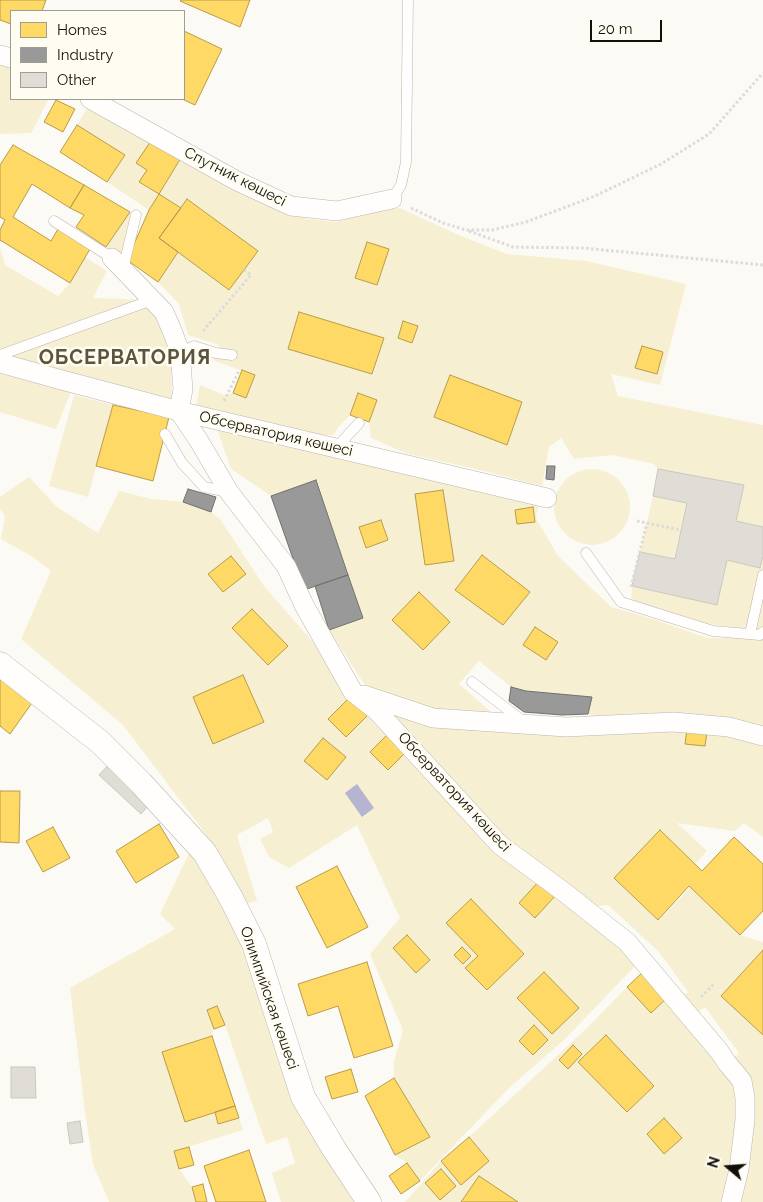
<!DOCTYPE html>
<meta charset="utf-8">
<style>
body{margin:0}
#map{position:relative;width:763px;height:1202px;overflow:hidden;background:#fcfaf4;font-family:Raleway,sans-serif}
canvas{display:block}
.legend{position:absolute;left:10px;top:10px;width:175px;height:90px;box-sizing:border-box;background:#fffcf1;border:1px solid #a09d93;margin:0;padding:6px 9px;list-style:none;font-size:15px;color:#120f07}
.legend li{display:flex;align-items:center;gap:10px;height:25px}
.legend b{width:25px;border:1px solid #a09d93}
.north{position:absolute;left:703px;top:1142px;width:50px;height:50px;-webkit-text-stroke:4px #fffcf1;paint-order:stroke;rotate:288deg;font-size:14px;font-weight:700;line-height:20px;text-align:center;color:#120f07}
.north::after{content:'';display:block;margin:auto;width:18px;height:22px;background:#120f07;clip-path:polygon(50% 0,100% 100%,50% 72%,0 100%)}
.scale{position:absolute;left:590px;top:20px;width:72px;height:22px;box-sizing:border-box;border:2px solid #120f07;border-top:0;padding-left:6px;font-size:15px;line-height:18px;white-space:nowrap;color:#120f07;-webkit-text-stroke:4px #fffcf1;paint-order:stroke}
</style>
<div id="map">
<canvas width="763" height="1202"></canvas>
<ul class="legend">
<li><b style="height:14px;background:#ffd966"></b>Homes</li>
<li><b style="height:14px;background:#999"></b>Industry</li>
<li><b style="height:14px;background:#dfddd5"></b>Other</li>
</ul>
<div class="north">N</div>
<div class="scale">20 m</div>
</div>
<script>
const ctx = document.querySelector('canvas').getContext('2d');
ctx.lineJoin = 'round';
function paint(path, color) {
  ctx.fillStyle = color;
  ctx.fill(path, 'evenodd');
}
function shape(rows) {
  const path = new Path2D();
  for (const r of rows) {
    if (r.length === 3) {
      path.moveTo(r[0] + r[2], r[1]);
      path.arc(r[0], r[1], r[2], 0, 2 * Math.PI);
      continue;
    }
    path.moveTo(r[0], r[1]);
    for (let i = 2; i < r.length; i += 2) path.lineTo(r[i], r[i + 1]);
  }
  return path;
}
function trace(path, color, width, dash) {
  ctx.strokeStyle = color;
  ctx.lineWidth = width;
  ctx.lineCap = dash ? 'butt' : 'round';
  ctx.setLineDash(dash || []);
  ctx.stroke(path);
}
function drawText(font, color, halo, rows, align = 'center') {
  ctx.font = font + ' Raleway,sans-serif';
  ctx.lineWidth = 5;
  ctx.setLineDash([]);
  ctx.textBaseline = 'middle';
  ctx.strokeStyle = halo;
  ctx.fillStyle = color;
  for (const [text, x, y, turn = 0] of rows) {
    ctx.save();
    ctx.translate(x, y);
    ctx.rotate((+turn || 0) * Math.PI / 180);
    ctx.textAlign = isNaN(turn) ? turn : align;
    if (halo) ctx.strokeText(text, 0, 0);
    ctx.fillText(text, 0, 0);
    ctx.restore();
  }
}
const green = shape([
 [0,62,11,66,11,99,49,99,31,133,0,134],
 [89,105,153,138,147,170,139,183,158,194,182,156,236,189,308,219,336,222,381,210,400,208,461,236,507,254,586,261,686,284,660,385,611,374,618,396,763,425,763,527,736,521,744,485,658,469,654,464,612,455,574,459,561,438,549,447,542,486,472,468,408,454,371,438,369,422,377,400,359,393,350,415,337,429,334,435,300,435,196,406,200,385,224,395,233,393,246,398,255,376,213,360,219,345,188,335,179,304,158,282,178,252,229,290,258,251,187,199,181,208,159,195,149,210,107,182,124,155,77,125],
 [367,242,389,250,377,285,355,278],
 [299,312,384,338,373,374,288,349],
 [450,375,522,402,507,444,434,417],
 [130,212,133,217,122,259,112,258,106,247],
 [0,248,5,265,58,296,70,283,85,257,107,271,93,298,152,300,171,355,172,404,0,357],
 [0,372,72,389,56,429,0,412],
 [74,395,113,405,88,497,49,486],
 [216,426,373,466,470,483,516,497,539,502,536,518,558,556,611,607,653,619,707,638,731,638,745,630,694,621,631,602,632,586,717,605,727,560,760,568,763,556,763,837,744,823,735,831,677,823,707,851,695,864,660,830,614,878,658,921,690,888,740,935,763,942,763,950,721,996,763,1035,763,1202,405,1202,441,1161,461,1185,489,1161,469,1137,587,1028,627,987,651,1012,668,997,722,1066,736,1081,727,1063,739,1053,705,1007,691,1017,677,1001,688,992,659,952,608,905,583,908,564,892,572,887,507,838,500,845,411,749,418,743,380,708,383,706,440,724,446,719,566,727,618,724,588,714,592,697,526,691,511,687,479,661,459,684,490,711,478,717,433,714,370,693,329,630,363,618,317,480,271,496,231,469],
 [381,520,388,540,366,548,359,527],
 [482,555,529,592,503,625,455,590],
 [606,1035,654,1086,627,1112,578,1062],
 [592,507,38],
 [29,477,57,507,98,533,119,491,152,499,183,502,211,512,220,519,264,586,312,641,350,697,328,719,346,737,368,715,407,751,540,880,519,904,535,918,556,895,587,918,637,964,564,1040,510,1087,420,1181,407,1163,395,1155,430,1137,394,1078,394,1061,403,1030,370,954,400,918,357,825,289,868,269,857,260,839,273,832,268,818,237,835,257,901,244,904,214,845,123,725,21,639,51,571,33,557,1,539,5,517,0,509,0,497],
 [471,899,524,954,487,990,466,968,478,956,446,923],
 [407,935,429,961,416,973,393,948],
 [653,496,687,503,675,559,640,552],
 [191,849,203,861,364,1202,281,1202,272,1173,295,1163,287,1137,266,1144,225,1025,217,1006,207,1011,214,1029,212,1036,163,1052,215,1112,218,1124,239,1118,243,1130,174,1151,179,1169,192,1187,196,1202,109,1202,93,1164,85,1112,70,988,175,929,160,914]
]);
const water = shape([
 [357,784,374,808,362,817,345,793]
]);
const homes = shape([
 [0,0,46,0,42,11,11,11,11,24,0,20,0,0],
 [181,0,250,0,240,27,180,1,181,0],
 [184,31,222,49,195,105,182,99,184,99,184,31],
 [56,100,75,109,63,132,44,122,56,100],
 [77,125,125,155,107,182,60,152,77,125],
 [153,138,182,156,159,194,139,182,147,170,136,163,153,138],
 [13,145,84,185,70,208,32,184,13,217,51,241,58,229,90,249,70,283,0,240,0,230,5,220,0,217,0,165,13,145],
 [84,185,130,212,106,247,76,227,84,215,70,208,84,185],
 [159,194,181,208,159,238,178,252,158,282,127,260,149,210,159,194],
 [187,199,258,251,229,290,159,238,187,199],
 [367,242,389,249,377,285,355,278,367,242],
 [299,312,384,338,372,374,288,349,299,312],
 [403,321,418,326,412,343,398,338,403,321],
 [642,346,663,352,657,374,635,368,642,346],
 [242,370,255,375,246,398,233,393,242,370],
 [450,375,522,402,507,445,434,417,450,375],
 [358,393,377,400,369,422,350,415,358,393],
 [113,405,169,417,153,481,96,466,113,405],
 [443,490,454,561,425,565,415,494,443,490],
 [533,507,535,522,517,524,515,510,533,507],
 [381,520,388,540,366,548,359,527,381,520],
 [482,555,530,592,503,625,455,590,482,555],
 [231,556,246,574,223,592,208,574,231,556],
 [419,592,450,622,423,650,392,620,419,592],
 [252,609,288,646,268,665,232,628,252,609],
 [535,627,558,642,546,660,523,645,535,627],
 [0,675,34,700,10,734,0,726,0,675],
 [243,675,264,722,213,744,193,697,243,675],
 [350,697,368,715,346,737,328,719,350,697],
 [687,729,707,732,705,746,685,744,687,729],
 [389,733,407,751,388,770,370,752,389,733],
 [323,738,346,757,327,780,304,761,323,738],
 [0,791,20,791,19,843,0,842,0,791],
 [159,824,179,857,136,883,116,851,159,824],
 [53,827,70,858,43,872,26,841,53,827],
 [660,830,702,871,734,837,763,864,763,911,740,935,689,886,658,920,614,878,660,830],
 [337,866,368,927,327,948,296,887,337,866],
 [540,880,556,895,535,918,519,903,540,880],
 [471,899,524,954,487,990,465,968,478,956,446,923,471,899],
 [407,935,430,960,416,973,393,948,407,935],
 [462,947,471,956,463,964,454,955,462,947],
 [763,950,763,1035,721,996,763,950],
 [367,962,393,1046,354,1058,338,1006,308,1016,298,984,367,962],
 [644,971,668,997,651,1013,627,987,644,971],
 [544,972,579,1008,552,1034,517,998,544,972],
 [217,1006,225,1025,214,1029,207,1010,217,1006],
 [534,1025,548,1040,533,1055,519,1041,534,1025],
 [606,1035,654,1086,627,1112,578,1062,606,1035],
 [212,1036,235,1106,185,1122,162,1052,212,1036],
 [573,1045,582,1054,568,1069,559,1060,573,1045],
 [351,1069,358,1092,332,1099,325,1077,351,1069],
 [394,1078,430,1137,395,1155,365,1096,394,1078],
 [235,1106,239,1118,218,1124,215,1112,235,1106],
 [664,1118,682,1138,664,1154,647,1134,664,1118],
 [469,1137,489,1161,461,1185,441,1161,469,1137],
 [189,1147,194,1165,179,1169,174,1151,189,1147],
 [249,1150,266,1202,216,1202,204,1166,249,1150],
 [407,1163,420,1181,401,1194,389,1176,407,1163],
 [441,1169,456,1186,440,1200,425,1183,441,1169],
 [479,1176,518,1202,461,1202,479,1176],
 [203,1184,207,1202,196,1202,192,1187,203,1184]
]);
const industry = shape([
 [547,466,555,466,554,480,546,479,547,466],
 [316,480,348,575,304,590,271,496,316,480],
 [188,489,216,497,211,512,183,502,188,489],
 [348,575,363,618,329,630,315,586,348,575],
 [511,687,526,691,592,697,588,714,562,715,524,712,509,701,511,687]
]);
const building = shape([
 [658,469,744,485,736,521,763,527,763,556,760,568,727,560,717,605,632,586,640,552,675,559,687,503,653,496,658,469],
 [112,761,153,800,141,814,99,775,112,761],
 [11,1067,35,1067,36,1098,11,1098,11,1067],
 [80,1121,83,1142,70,1144,67,1123,80,1121]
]);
const path = shape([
 [411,208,443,223,466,230,492,230,526,222,595,196,661,164,709,134,763,73],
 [469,231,513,247,583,248,763,265],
 [203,331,251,275,244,270],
 [224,401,239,371],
 [637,521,681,530],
 [631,587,647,523],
 [701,997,715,983]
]);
const service = shape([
 [392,199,401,185,406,162,408,0],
 [54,221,112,258],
 [123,269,136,215],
 [180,352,194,346,216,353,232,355],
 [0,355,152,300],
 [165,434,182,463,204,487,229,492],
 [336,448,359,423],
 [586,553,621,602,713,631,760,635,763,632],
 [750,634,763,575],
 [472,682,524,722]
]);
const minor = shape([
 [0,55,11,58],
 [90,99,237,181,291,206,337,211,392,199],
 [112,258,164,312,173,333,180,352,183,389,179,411,199,441,229,492,286,566,304,605,353,692,377,711,500,845,564,892,627,942,719,1051,727,1063,742,1081,745,1098,745,1120,739,1169,731,1202],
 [0,363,58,379,179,411,547,498],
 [364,695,433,718,566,727,674,722,729,727,763,736]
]);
const tertiary = shape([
 [0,664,100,742,141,783,205,853,231,898,254,944,303,1097,334,1149,369,1202]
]);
const streetNames = [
 ["Спутник көшесі",235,177,27],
 ["Обсерватория көшесі",276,434,13],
 ["Обсерватория көшесі",454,792,47],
 ["Олимпийская көшесі",269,998,71]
];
const districtNames = [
 ["ОБСЕРВАТОРИЯ",125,358]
];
paint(green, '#f7efd2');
paint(water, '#b5b5d2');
paint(homes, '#ffd966');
trace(homes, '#b89c4a', 1);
paint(industry, '#999');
trace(industry, '#70706d', 1);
paint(building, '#dfddd5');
trace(building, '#c9c7bf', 1);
trace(service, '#b9b6af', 11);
trace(minor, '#b9b6af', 20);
trace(tertiary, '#b9b6af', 25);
trace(path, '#dcdbda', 3, [2.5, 2.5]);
trace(service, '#fffefd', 10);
trace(minor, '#fffefd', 19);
trace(tertiary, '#fffefd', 24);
drawText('15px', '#120f07', '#fffcf1', streetNames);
ctx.letterSpacing = '1px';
drawText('bold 20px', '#5b553f', '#fffcf1', districtNames);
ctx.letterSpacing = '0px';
</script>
